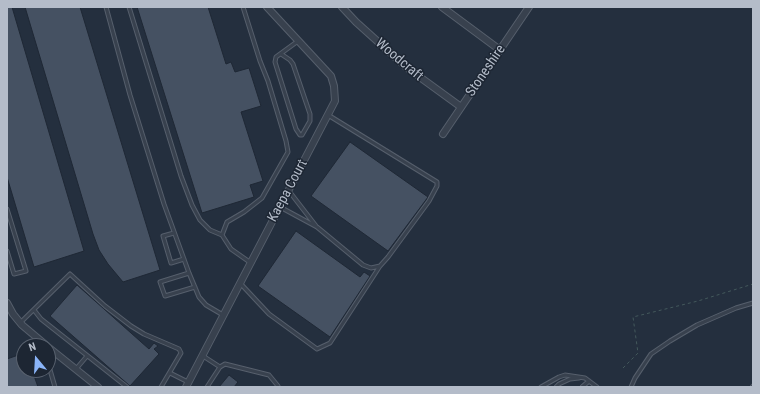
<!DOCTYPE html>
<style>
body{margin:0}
#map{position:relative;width:760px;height:394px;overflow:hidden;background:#242f3e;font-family:"Roboto Condensed",sans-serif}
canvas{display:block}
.frame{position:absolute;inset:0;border:8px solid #b4bcc9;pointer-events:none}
.north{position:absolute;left:16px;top:338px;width:40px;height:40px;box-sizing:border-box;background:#1d2633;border:1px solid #59626f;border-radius:50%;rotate:342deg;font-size:11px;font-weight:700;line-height:16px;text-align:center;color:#b4bcc9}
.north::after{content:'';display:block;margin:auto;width:14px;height:18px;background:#8ab4f8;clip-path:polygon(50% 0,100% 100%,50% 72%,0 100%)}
</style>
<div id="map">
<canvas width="760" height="394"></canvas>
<div class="frame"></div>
<div class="north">N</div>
</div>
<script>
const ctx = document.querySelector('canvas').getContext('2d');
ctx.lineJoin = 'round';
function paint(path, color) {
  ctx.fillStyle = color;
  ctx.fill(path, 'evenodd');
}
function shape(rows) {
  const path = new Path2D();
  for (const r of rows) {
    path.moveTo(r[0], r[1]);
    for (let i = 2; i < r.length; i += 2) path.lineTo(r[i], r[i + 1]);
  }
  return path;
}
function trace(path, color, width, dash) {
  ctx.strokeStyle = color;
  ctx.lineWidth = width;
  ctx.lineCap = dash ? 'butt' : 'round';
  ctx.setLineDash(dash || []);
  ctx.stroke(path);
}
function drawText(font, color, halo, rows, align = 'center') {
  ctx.font = font + ' "Roboto Condensed",sans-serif';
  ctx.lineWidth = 3;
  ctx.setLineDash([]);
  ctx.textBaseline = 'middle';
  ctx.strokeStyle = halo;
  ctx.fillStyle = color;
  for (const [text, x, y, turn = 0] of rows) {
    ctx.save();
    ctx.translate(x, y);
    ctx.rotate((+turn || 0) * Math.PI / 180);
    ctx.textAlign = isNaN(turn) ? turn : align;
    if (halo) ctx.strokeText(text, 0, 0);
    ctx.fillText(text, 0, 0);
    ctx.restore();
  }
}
const building = shape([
 [7,7,12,7,84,251,34,267,7,177,7,7],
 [25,7,80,7,160,270,123,282,108,264,99,250,93,234,25,7],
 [137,7,208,7,226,64,231,62,235,72,249,68,261,106,241,112,263,181,250,185,254,197,202,213,137,7],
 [350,142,428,197,388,251,311,196,350,142],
 [296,231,360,277,364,272,370,276,330,337,258,286,296,231],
 [77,285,149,349,154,343,158,346,154,349,159,354,130,386,50,316,77,285],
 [24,353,24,370,32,370,38,387,7,387,7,359,24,353],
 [229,375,238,382,234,387,219,387,229,375]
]);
const path = shape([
 [623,368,638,353,633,317,698,301,753,284]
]);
const service = shape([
 [106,7,130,95,164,204,189,273,199,297,206,305,223,315],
 [129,7,181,176,192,205,200,220,210,230,222,235],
 [243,7,260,61,268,81,286,141,288,152,262,198,244,212,227,222,222,235,231,249,251,263],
 [281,54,290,60,293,64,310,114,310,121,302,135,300,135,296,129,275,62,276,57,298,41],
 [289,191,316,226],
 [280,207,317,227,363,265,371,268,380,266,388,257,429,201,437,186,437,182,328,115],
 [7,209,26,271,14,274,7,251],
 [174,233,163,236,171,263,184,259],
 [189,273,160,282,165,296,195,287],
 [240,283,269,314,317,349,330,343,380,266],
 [34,310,41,319,127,387],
 [20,323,70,274,105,306,131,326,144,334,179,349,181,353,161,387],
 [51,350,48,363,55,387],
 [203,356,220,367],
 [76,369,87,356],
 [170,373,188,382],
 [207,387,220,367,225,364,269,375,278,386,278,387],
 [541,387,559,377,565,375,585,378,597,387],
 [556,387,559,384,570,379,579,378],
 [582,387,589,381],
 [631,387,635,378,651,354,670,341,697,325,736,308,753,303],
 [752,387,753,386]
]);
const minor = shape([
 [342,7,356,22,406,67,461,107],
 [442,7,500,50],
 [443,134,529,7],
 [7,303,13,314,22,325,47,346],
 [48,347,98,387],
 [186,387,335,101,334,86,331,76,267,7]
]);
const streetNames = [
 ["Woodcraft",399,60,40],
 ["Stoneshire",486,71,-56],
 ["Kaepa Court",288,191,-62]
];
paint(building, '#455162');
trace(building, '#1f2835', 1);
trace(service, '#565f6c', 5);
trace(minor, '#565f6c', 8);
trace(path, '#44595c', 1, [3, 3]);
trace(service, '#38414e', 3);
trace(minor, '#38414e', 6);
drawText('14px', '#b4bcc9', '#1d2633', streetNames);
</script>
